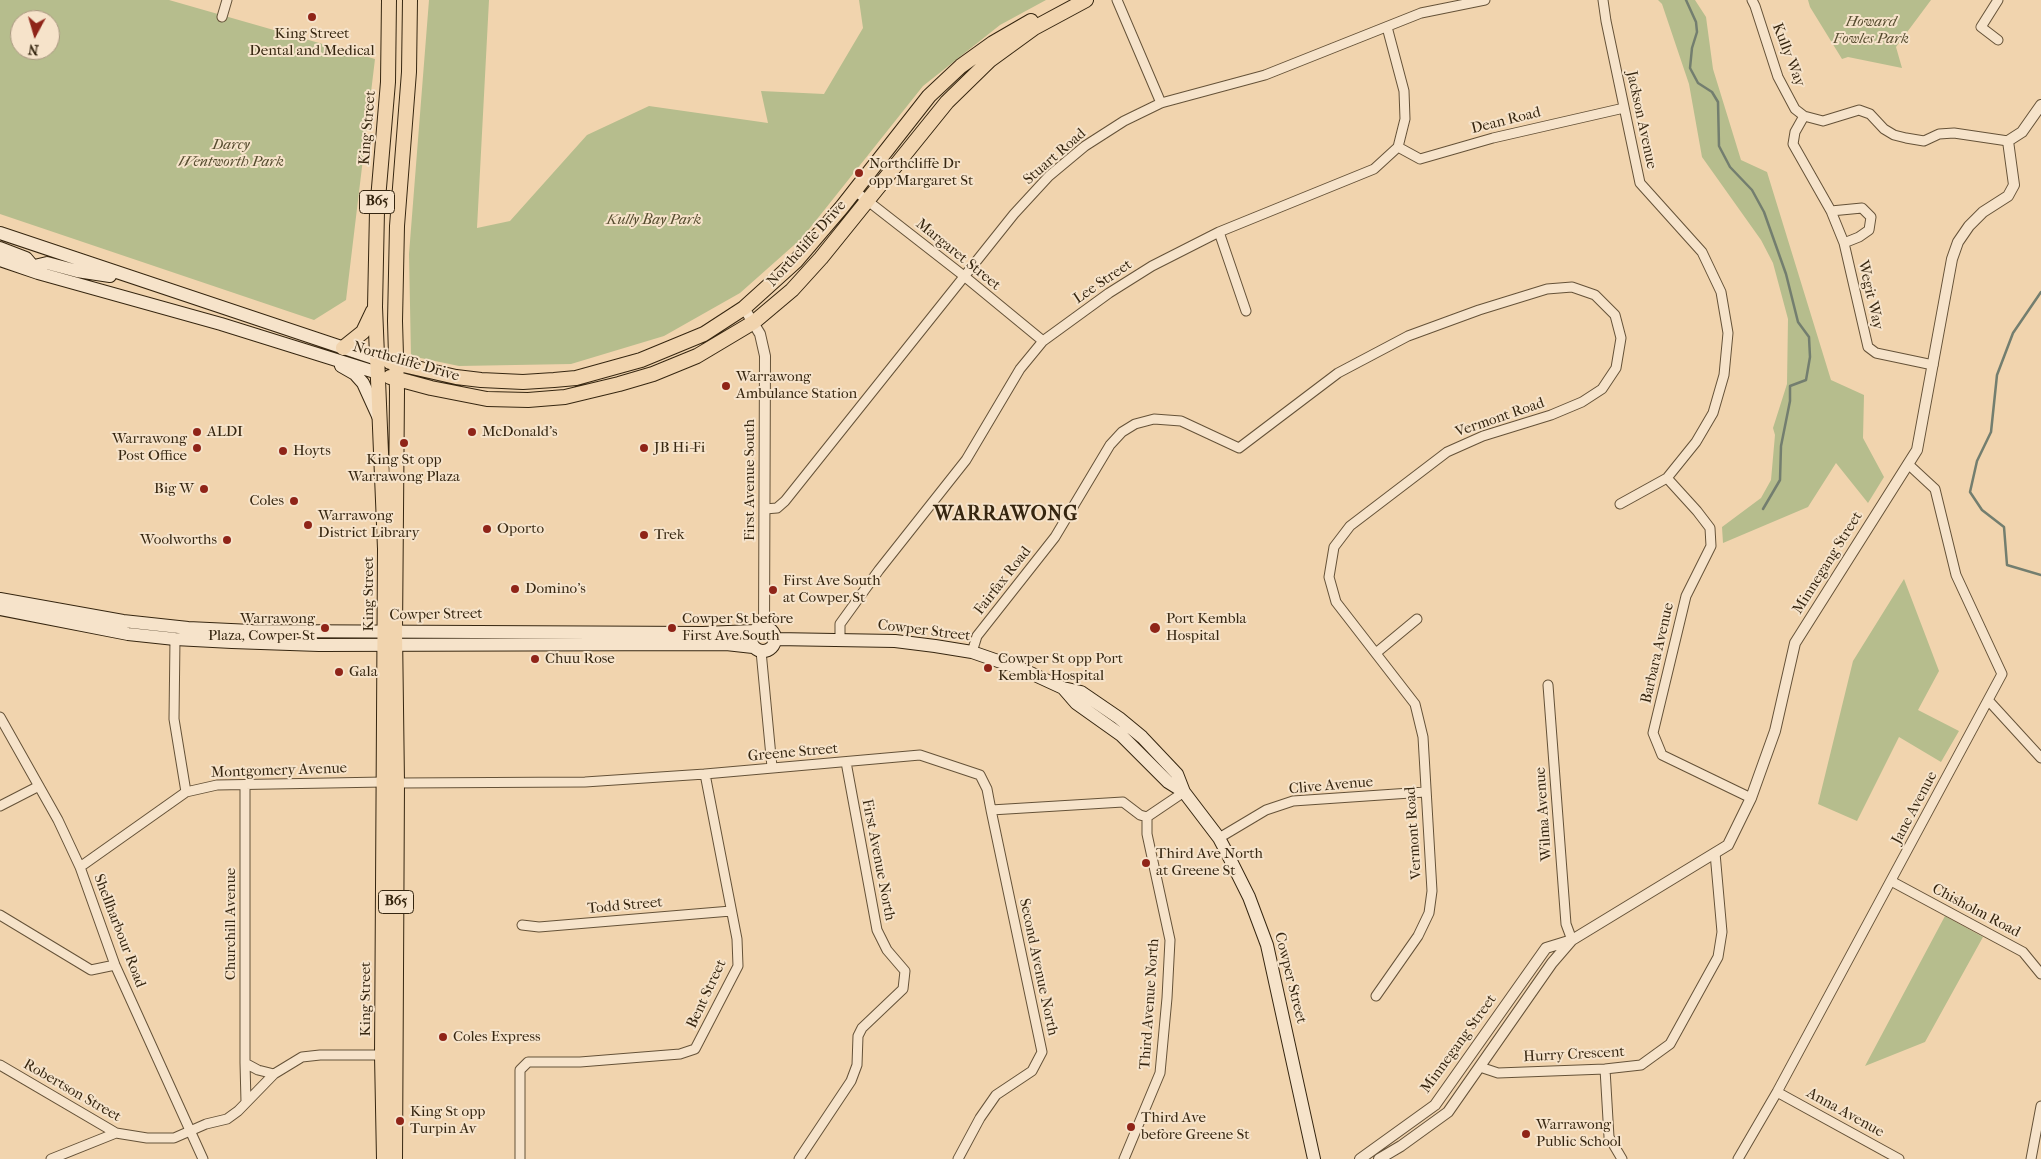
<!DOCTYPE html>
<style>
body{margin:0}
#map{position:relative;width:2041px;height:1159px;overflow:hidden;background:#f1d4ae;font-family:"IM FELL French Canon",serif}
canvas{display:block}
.north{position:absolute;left:10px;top:10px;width:50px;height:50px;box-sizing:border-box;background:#f6e3ca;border:1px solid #a99780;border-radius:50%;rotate:186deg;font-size:14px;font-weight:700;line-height:20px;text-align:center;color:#362610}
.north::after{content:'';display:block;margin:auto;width:18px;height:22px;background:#8f2418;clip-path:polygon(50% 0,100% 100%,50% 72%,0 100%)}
</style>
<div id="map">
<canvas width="2041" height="1159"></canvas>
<div class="north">N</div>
</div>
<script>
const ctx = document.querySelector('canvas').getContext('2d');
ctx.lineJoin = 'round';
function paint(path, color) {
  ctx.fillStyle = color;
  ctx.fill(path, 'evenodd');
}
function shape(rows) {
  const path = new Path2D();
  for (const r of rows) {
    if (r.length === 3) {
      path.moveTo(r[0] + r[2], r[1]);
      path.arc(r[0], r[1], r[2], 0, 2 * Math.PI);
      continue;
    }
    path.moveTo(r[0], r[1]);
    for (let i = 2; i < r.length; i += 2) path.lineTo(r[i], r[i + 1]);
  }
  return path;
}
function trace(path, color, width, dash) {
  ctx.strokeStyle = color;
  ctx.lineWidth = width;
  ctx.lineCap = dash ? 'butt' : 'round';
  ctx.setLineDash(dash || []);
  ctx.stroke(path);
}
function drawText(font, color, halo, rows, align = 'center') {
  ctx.font = font + ' "IM FELL French Canon",serif';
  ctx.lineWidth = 4;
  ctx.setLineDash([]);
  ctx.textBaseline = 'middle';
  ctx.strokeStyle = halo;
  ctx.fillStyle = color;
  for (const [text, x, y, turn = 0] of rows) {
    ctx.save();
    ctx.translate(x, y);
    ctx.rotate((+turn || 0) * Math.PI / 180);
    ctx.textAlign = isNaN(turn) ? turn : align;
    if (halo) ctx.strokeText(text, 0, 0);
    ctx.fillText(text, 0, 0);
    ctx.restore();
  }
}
const green = shape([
 [0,0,169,0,375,59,346,300,314,320,0,214],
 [20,20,50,20,50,50,20,50],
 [429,0,489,0,477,228,510,221,587,135,649,106,768,123,761,91,824,94,863,28,859,0,1046,0,1000,25,923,86,802,238,740,293,664,336,571,364,459,366,411,356,409,254],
 [1658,0,1695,0,1706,17,1713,69,1741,160,1767,172,1831,380,1864,395,1863,438,1884,477,1868,503,1836,463,1808,507,1723,543,1722,527,1761,498,1771,480,1775,435,1773,428,1787,384,1788,319,1773,263,1761,240,1702,157,1689,84,1662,4],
 [1808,0,1931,0,1896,47,1902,68,1848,57,1842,59,1810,7],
 [1904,579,1939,671,1918,710,1959,731,1941,762,1899,737,1857,821,1818,804,1853,661],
 [1945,916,1983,937,1925,1042,1865,1066]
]);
const stream = shape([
 [1686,0,1696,22,1697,32,1692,48,1690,68,1698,83,1712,92,1718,102,1719,146,1730,167,1752,190,1764,212,1786,274,1798,322,1809,337,1810,357,1806,380,1790,386,1790,401,1781,446,1780,480,1763,509],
 [2041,292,2013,333,1997,375,1991,432,1977,461,1970,492,1982,510,2004,527,2007,565,2041,575]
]);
const minor = shape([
 [1117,0,1161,103],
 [1603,0,1606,21,1640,183,1702,252,1721,292,1728,333,1724,375,1713,413,1696,442,1667,478,1620,504],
 [1752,0,1755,6,1778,77,1795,109,1804,116,1823,121,1859,110,1870,114,1884,129,1894,135,1906,138,1924,141,1939,134,1954,133,2008,141],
 [222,17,227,0],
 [1998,40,1981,27,1998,0],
 [1804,116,1795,132,1793,144,1831,211,1844,243,1868,347,1876,353,1933,365],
 [1398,147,1420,159,1493,138,1624,108],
 [855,191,964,276,1043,341],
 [1831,211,1862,208,1871,217,1869,230,1859,237,1844,243],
 [1219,232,1246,311],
 [1667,478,1697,511,1710,528,1711,546,1686,596,1653,733,1662,755,1751,798],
 [765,509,777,508,785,501,1014,214,1049,176,1085,146,1124,121,1161,103,1265,75,1421,13,1485,0],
 [175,639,174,719,186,792],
 [840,640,840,624,879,570,966,460,1020,369,1043,341,1109,293,1152,266,1219,232,1374,169,1398,147,1405,119,1404,91,1387,27],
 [761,651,772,767],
 [972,652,977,636,1055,537,1110,445,1122,432,1135,424,1154,419,1181,421,1239,448,1338,373,1408,336,1479,310,1547,289,1572,287,1595,295,1615,315,1621,338,1616,368,1602,389,1582,402,1551,415,1483,436,1447,452,1350,526,1334,547,1329,577,1336,602,1415,704,1423,737,1432,891,1429,913,1418,936,1376,996],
 [1376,653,1417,619],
 [1548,685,1566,924,1572,940],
 [1988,700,2041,758],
 [0,717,58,820,80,867,115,965,203,1159],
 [245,785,245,1063,246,1102],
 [394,786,396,783,400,783,585,782,705,774,920,755,980,775,987,789,991,810,1123,802,1140,815,1147,817,1184,792],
 [0,806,39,786],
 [1219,838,1266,810,1293,801,1425,792],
 [80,867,186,792,217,785,384,782],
 [1891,881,2023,952,2041,974],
 [0,915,91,970,115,965],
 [522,925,539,927,731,911],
 [245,1063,258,1070,274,1074],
 [0,1065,116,1133,147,1138,174,1138,206,1124,227,1119,238,1111,274,1074,302,1057,320,1055,382,1055,386,1052],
 [1480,1067,1498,1073,1605,1069,1641,1065,1670,1044,1718,957,1722,932,1715,853],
 [1605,1069,1609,1137,1622,1159],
 [1777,1092,1899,1159],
 [51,1159,116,1133],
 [520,1159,520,1070,528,1062,580,1062,680,1054,695,1049,738,966,737,939,705,774],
 [799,1159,851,1081,857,1065,858,1036,862,1028,903,989,905,971,887,950,877,930,846,762],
 [958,1159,980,1118,996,1095,1032,1071,1042,1052,991,810],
 [1124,1159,1160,1073,1167,998,1170,940,1147,834,1147,817],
 [1738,1159,1777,1092,2002,674,1956,575,1935,489,1908,464],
 [2031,1159,2041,1106]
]);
const tertiary = shape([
 [744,308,760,334,765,356,764,627],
 [1360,1159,1435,1105,1546,948,1572,940,1728,845,1751,798,1775,731,1795,643,1917,450,1952,259,1958,242,1969,226,1983,212,2008,196,2014,185,2008,141,2022,132,2041,105],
 [1379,1159,1401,1146,1448,1112,1552,963,1571,941]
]);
const secondary = shape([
 [0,233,377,359],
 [0,248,26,258,37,271],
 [0,260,38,273,221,324,378,373],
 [26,268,47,263,77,271,110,276],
 [341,366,355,374,363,383,378,416],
 [0,599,123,621,188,628,252,631,703,633,754,631],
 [0,609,128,634,175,639,232,642,319,645,726,644,753,647],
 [763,639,12],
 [775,639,895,641,935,646,972,652,1024,670,1063,688,1081,692,1119,718,1142,737,1177,774,1184,792],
 [1063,688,1076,703,1121,735,1168,782,1184,792,1219,838,1229,857,1249,897,1267,945,1314,1159]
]);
const primary = shape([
 [343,348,363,332,373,311],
 [390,362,456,377,481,380,523,382,554,380,576,378,641,360,704,334,744,308,796,261,842,207,929,96,961,66,993,43,1031,21],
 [390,377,431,388,487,399,528,400,565,397,619,384,653,374,697,356,754,322,792,290,821,258,947,102,990,60,1034,28,1086,0],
 [384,1159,382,1055,385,549,375,307,377,211,388,82,389,0],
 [395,1159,397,783,395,632,397,391,395,321,397,226,409,72,410,0]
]);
const markers = [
 [312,17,5,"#8f2418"],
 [859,173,5,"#8f2418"],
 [726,386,5,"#8f2418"],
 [197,432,5,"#8f2418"],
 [472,432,5,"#8f2418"],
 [404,443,5,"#8f2418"],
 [197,448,5,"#8f2418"],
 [644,448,5,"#8f2418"],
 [283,451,5,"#8f2418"],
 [204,489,5,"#8f2418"],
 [294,501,5,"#8f2418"],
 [308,525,5,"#8f2418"],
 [487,529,5,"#8f2418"],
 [644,535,5,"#8f2418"],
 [227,540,5,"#8f2418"],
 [515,589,5,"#8f2418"],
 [773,590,5,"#8f2418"],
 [325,628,5,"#8f2418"],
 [672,628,5,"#8f2418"],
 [1155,628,6,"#8f2418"],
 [535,659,5,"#8f2418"],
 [988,668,5,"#8f2418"],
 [339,672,5,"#8f2418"],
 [1146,863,5,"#8f2418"],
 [443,1037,5,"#8f2418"],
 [400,1121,5,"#8f2418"],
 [1131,1127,5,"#8f2418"],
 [1526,1134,5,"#8f2418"]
];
const shields = [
 [377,202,35],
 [396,902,35]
];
const shieldNames = [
 ["B65",377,202],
 ["B65",396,902]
];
const parkNames = [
 ["Howard",1871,22],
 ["Fowles Park",1871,39],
 ["Darcy",231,145],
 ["Wentworth Park",231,162],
 ["Kully Bay Park",654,220]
];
const poiNames = [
 ["King Street",312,34,"center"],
 ["Dental and Medical",312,51,"center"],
 ["Northcliffe Dr",869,164],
 ["opp Margaret St",869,181],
 ["Warrawong",736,377],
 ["Ambulance Station",736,394],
 ["ALDI",207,432],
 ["McDonald's",482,432],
 ["Warrawong",187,439,"right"],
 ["Post Office",187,456,"right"],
 ["JB Hi-Fi",654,448],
 ["Hoyts",293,451],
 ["King St opp",404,460,"center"],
 ["Warrawong Plaza",404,477,"center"],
 ["Big W",194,489,"right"],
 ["Coles",284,501,"right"],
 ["Warrawong",318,516],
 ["District Library",318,533],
 ["Oporto",497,529],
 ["Trek",654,535],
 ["Woolworths",217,540,"right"],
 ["First Ave South",783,581],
 ["at Cowper St",783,598],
 ["Domino's",525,589],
 ["Warrawong",315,619,"right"],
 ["Plaza, Cowper St",315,636,"right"],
 ["Cowper St before",682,619],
 ["First Ave South",682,636],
 ["Port Kembla",1166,619],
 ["Hospital",1166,636],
 ["Chuu Rose",545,659],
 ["Cowper St opp Port",998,659],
 ["Kembla Hospital",998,676],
 ["Gala",349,672],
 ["Third Ave North",1156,854],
 ["at Greene St",1156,871],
 ["Coles Express",453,1037],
 ["King St opp",410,1112],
 ["Turpin Av",410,1129],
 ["Third Ave",1141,1118],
 ["before Greene St",1141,1135],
 ["Warrawong",1536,1125],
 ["Public School",1536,1142]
];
const streetNames = [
 ["Kully Way",1788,55,69],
 ["Jackson Avenue",1641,120,78],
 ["Dean Road",1506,121,-14],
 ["King Street",368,128,-85],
 ["Stuart Road",1055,157,-41],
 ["Northcliffe Drive",807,244,-48],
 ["Margaret Street",958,255,39],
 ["Lee Street",1103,282,-34],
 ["Wegit Way",1870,295,77],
 ["Northcliffe Drive",406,362,16],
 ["Vermont Road",1500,418,-19],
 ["First Avenue South",750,480,-90],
 ["Minnegang Street",1828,563,-58],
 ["Fairfax Road",1003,581,-52],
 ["King Street",369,594,-90],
 ["Cowper Street",436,615,-1],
 ["Cowper Street",924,631,7],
 ["Barbara Avenue",1658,653,-77],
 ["Greene Street",793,753,-5],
 ["Montgomery Avenue",279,771,-2],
 ["Clive Avenue",1331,786,-5],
 ["Jane Avenue",1915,808,-62],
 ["Wilma Avenue",1544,814,-94],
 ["Vermont Road",1414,833,-94],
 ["First Avenue North",878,860,79],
 ["Todd Street",625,906,-5],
 ["Chisholm Road",1976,911,28],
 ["Churchill Avenue",231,924,-90],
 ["Shellharbour Road",119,931,69],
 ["Second Avenue North",1038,967,78],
 ["Cowper Street",1290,978,76],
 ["Bent Street",707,994,-65],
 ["King Street",366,999,-90],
 ["Third Avenue North",1150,1004,-86],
 ["Minnegang Street",1459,1044,-54],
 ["Hurry Crescent",1574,1055,-3],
 ["Robertson Street",72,1091,30],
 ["Anna Avenue",1845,1113,29]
];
const districtNames = [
 ["WARRAWONG",1006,515]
];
paint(green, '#b6bd8d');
trace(stream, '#737e6f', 2.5);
trace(minor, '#655238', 11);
trace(tertiary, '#655238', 12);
trace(secondary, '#362610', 14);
trace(primary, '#362610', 16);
trace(minor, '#f6e3ca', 9);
trace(tertiary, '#f6e3ca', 10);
trace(secondary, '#f6e3ca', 12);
trace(primary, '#f1d4ae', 14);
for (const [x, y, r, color] of markers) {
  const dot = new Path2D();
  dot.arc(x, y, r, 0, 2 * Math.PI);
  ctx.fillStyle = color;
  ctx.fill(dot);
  trace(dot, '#f6e3ca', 2);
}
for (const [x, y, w] of shields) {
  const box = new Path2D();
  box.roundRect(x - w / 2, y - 11.5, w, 23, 4);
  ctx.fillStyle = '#f6e3ca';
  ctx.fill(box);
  trace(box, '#362610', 1);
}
drawText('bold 14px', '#362610', null, shieldNames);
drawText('italic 15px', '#564c2f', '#f6e3ca', parkNames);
drawText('15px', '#362610', '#f6e3ca', poiNames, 'left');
drawText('15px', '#362610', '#f6e3ca', streetNames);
ctx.letterSpacing = '1px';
drawText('bold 20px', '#362610', '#f6e3ca', districtNames);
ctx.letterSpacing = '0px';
</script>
